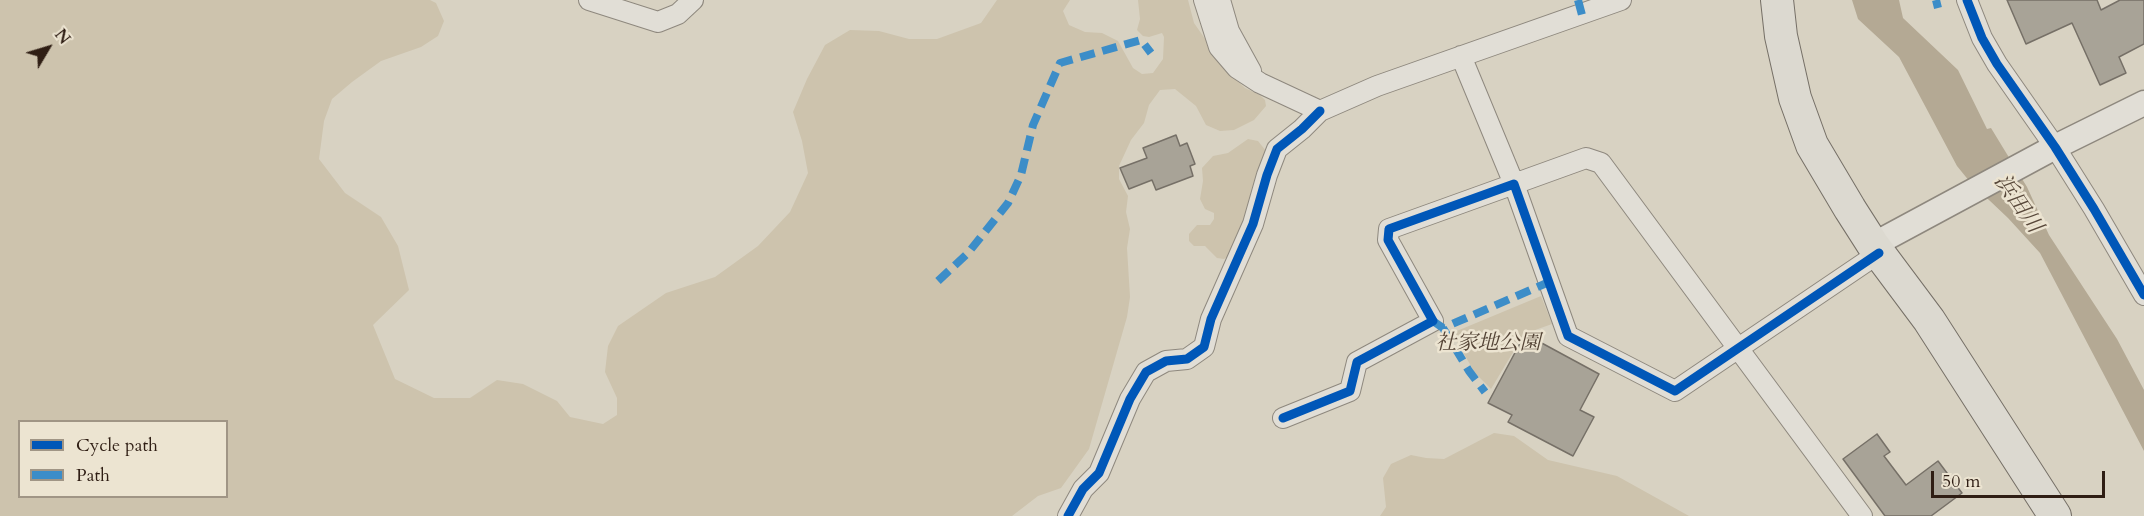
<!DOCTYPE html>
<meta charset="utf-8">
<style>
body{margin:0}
#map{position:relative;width:2144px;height:516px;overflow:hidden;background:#d8d2c2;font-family:Cardo,serif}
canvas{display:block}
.legend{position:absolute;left:18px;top:420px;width:210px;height:78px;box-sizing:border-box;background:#ece4d1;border:2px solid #a09585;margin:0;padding:8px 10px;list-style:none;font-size:18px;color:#2f1e14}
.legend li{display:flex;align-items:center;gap:12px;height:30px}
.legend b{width:30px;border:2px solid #a09585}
.north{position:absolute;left:18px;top:18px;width:60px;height:60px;-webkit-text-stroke:4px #ece4d1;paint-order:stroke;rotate:52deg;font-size:16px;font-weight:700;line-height:24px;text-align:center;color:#2f1e14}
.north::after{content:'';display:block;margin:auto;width:21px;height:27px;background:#2f1e14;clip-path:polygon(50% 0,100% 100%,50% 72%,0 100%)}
.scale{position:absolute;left:1931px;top:471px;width:174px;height:27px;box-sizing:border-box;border:3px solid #2f1e14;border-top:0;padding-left:8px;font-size:18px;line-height:21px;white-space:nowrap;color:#2f1e14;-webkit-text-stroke:4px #ece4d1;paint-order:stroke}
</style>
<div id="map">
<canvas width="2144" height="516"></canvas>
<ul class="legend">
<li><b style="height:8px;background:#0057b8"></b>Cycle path</li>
<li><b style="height:8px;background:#3c8dc8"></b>Path</li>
</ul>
<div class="north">N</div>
<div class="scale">50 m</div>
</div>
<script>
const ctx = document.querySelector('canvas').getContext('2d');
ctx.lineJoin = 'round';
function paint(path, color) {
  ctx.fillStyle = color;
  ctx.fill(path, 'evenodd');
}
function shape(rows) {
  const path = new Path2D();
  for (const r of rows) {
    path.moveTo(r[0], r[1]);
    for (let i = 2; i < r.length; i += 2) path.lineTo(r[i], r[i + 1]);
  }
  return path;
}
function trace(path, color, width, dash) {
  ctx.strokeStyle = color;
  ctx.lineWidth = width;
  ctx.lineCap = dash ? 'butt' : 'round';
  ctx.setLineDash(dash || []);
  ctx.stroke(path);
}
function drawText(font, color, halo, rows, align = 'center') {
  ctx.font = font + ' Cardo,"Noto Serif JP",serif';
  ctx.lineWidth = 5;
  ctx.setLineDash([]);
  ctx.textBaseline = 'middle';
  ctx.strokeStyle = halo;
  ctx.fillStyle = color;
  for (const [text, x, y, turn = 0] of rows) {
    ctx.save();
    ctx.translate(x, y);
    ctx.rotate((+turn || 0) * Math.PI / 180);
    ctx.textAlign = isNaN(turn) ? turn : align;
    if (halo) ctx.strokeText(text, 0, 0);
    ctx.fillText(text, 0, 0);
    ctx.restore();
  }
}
const green = shape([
 [0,0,430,0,436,3,444,21,438,36,421,47,381,61,352,82,332,99,324,121,319,159,345,193,381,217,398,246,409,290,373,325,395,379,434,398,470,398,497,380,523,384,557,401,570,417,603,424,617,415,617,398,605,372,608,346,618,326,666,293,715,277,758,246,790,212,808,173,802,141,793,112,807,79,825,45,850,30,879,31,909,39,937,39,981,23,997,0,1070,0,1063,11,1069,25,1085,32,1102,33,1118,41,1133,68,1142,74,1153,73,1163,59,1164,37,1162,33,1149,37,1143,36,1137,30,1140,19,1138,0,1188,0,1194,23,1228,72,1245,88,1260,95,1265,100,1266,106,1254,120,1234,130,1220,131,1206,125,1196,106,1175,89,1160,90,1149,105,1144,123,1131,140,1119,166,1119,179,1128,196,1126,212,1130,229,1127,248,1130,297,1127,317,1089,449,1061,488,1038,496,1012,516,0,516],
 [20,422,226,422,226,496,20,496],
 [1248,139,1258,141,1266,151,1268,165,1232,254,1224,259,1217,258,1205,246,1194,246,1189,241,1189,234,1197,225,1210,225,1214,219,1214,213,1205,209,1200,199,1203,181,1202,168,1213,156,1228,153],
 [1541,296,1552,324,1524,334,1491,389,1475,373,1452,333],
 [1494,433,1514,436,1548,460,1617,476,1689,516,1380,516,1386,507,1383,478,1391,464,1411,455,1426,458,1444,459]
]);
const water = shape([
 [1852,0,1899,0,1903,18,1958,70,1987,129,1991,128,2027,187,2049,235,2117,339,2144,390,2144,451,2040,253,2008,218,1970,182,1957,166,1899,57,1858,19]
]);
const building = shape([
 [2007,0,2097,0,2101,10,2120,0,2144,0,2144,44,2119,57,2126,73,2100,85,2072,23,2026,44,2007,0],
 [1176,135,1180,146,1187,143,1195,164,1190,166,1193,176,1156,190,1152,180,1129,189,1120,168,1147,158,1143,148,1176,135],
 [1525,334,1599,374,1580,410,1594,417,1573,456,1508,422,1512,415,1488,403,1525,334],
 [1877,434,1890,452,1884,456,1906,485,1938,461,1962,493,1931,516,1885,516,1843,459,1877,434]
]);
const minor = shape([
 [589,0,658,22,678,14,693,0],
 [1204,0,1219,47,1237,68,1260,83,1320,111,1377,86,1621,0],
 [1220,0,1229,31,1251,71],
 [1967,0,1982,38,1997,64,2055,147,2094,209,2144,295],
 [1461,56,1514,184,1586,158,1601,163,1862,516],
 [1283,418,1350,391,1357,362,1433,321,1388,240,1389,229,1514,184,1568,336,1675,391,1879,253],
 [1068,516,1083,489,1099,473,1130,399,1146,372,1166,361,1187,359,1204,347,1211,319,1253,224,1267,175,1277,149,1302,129,1320,111]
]);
const tertiary = shape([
 [1873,245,2055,147,2144,103]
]);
const trunk = shape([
 [1777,0,1781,36,1795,98,1812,145,1850,209,1873,245,1929,320,2055,516]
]);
const quiet = shape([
 [1578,0,1582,15],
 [1936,0,1938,8],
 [938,281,968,253,1008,203,1021,175,1033,125,1060,63,1141,40,1151,53],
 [1433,321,1443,328,1549,282],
 [1443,328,1469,371,1485,392]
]);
const cycleway = shape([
 [1967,0,1982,38,1997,64,2055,147,2094,209,2144,295],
 [1283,418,1350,391,1357,362,1433,321,1388,240,1389,229,1514,184,1568,336,1675,391,1879,253],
 [1068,516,1083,489,1099,473,1130,399,1146,372,1166,361,1187,359,1204,347,1211,319,1253,224,1267,175,1277,149,1302,129,1320,111]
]);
const parkNames = [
 ["社家地公園",1488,344]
];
const waterNames = [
 ["浜田川",2017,204,55]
];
paint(green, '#cdc3ad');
paint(water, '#b4a994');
paint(building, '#a8a397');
trace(building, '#767067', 1.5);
trace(minor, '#8e887e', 22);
trace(tertiary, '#8e887e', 27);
trace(trunk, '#767067', 34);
trace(minor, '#e1ded6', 20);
trace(tertiary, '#e1ded6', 24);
trace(trunk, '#dcd9d0', 32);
trace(quiet, '#3c8dc8', 8, [15, 8]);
trace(cycleway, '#0057b8', 9);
drawText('italic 21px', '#544436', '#ece4d1', parkNames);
drawText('italic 22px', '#58483a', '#ece4d1', waterNames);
</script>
